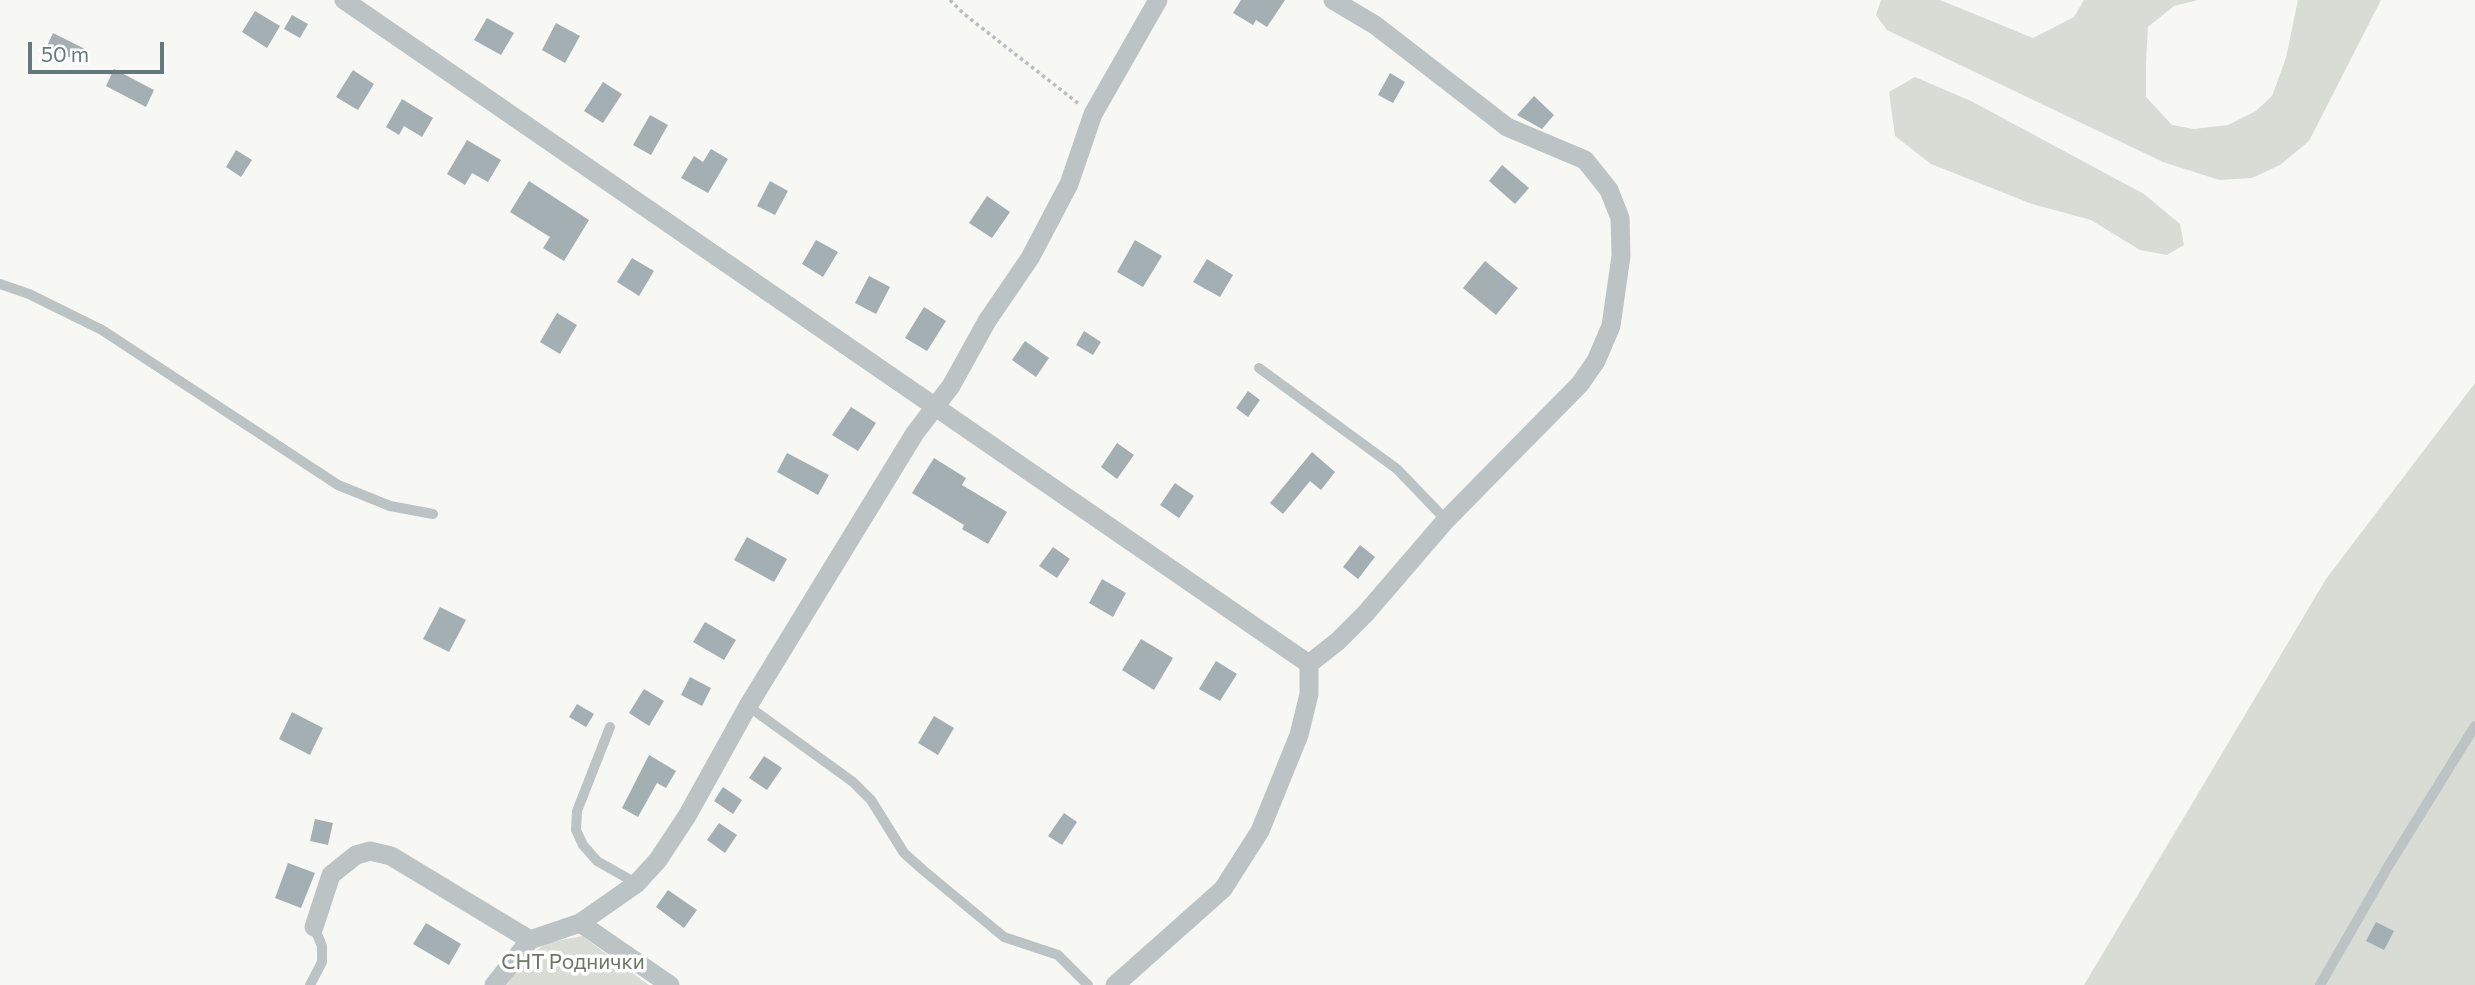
<!DOCTYPE html>
<meta charset="utf-8">
<style>
body{margin:0}
#map{position:relative;width:2475px;height:985px;overflow:hidden;background:#f7f7f4;font-family:Commissioner,sans-serif}
canvas{display:block}
.scale{position:absolute;left:28px;top:42px;width:136px;height:32px;box-sizing:border-box;border:4px solid #63797f;border-top:0;padding-left:9px;font-size:21px;line-height:24px;white-space:nowrap;color:#63797f;-webkit-text-stroke:5px #fff;paint-order:stroke}
</style>
<div id="map">
<canvas width="2475" height="985"></canvas>
<div class="scale">50 m</div>
</div>
<script>
const ctx = document.querySelector('canvas').getContext('2d');
ctx.lineJoin = 'round';
function paint(path, color) {
  ctx.fillStyle = color;
  ctx.fill(path, 'evenodd');
}
function shape(rows) {
  const path = new Path2D();
  for (const r of rows) {
    path.moveTo(r[0], r[1]);
    for (let i = 2; i < r.length; i += 2) path.lineTo(r[i], r[i + 1]);
  }
  return path;
}
function trace(path, color, width, dash) {
  ctx.strokeStyle = color;
  ctx.lineWidth = width;
  ctx.lineCap = dash ? 'butt' : 'round';
  ctx.setLineDash(dash || []);
  ctx.stroke(path);
}
function drawText(font, color, halo, rows, align = 'center') {
  ctx.font = font + ' Commissioner,sans-serif';
  ctx.lineWidth = 7;
  ctx.setLineDash([]);
  ctx.textBaseline = 'middle';
  ctx.strokeStyle = halo;
  ctx.fillStyle = color;
  for (const [text, x, y, turn = 0] of rows) {
    ctx.save();
    ctx.translate(x, y);
    ctx.rotate((+turn || 0) * Math.PI / 180);
    ctx.textAlign = isNaN(turn) ? turn : align;
    if (halo) ctx.strokeText(text, 0, 0);
    ctx.fillText(text, 0, 0);
    ctx.restore();
  }
}
const green = shape([
 [1881,0,1940,0,2033,38,2074,17,2084,0,2198,0,2174,6,2148,27,2146,62,2146,97,2172,125,2194,129,2228,125,2256,111,2272,96,2286,58,2298,0,2381,0,2309,141,2280,165,2252,178,2219,180,2163,162,1887,30,1876,15],
 [1915,77,1971,101,2144,194,2180,224,2184,245,2167,255,2140,250,2091,220,2032,204,1931,164,1895,136,1889,92],
 [2475,383,2475,985,2084,985,2326,579],
 [582,936,649,985,507,985,526,958,547,943]
]);
const building = shape([
 [1241,0,1285,0,1267,27,1256,20,1253,25,1233,13],
 [255,11,280,26,267,48,242,32],
 [292,15,308,24,300,38,284,29],
 [487,18,514,33,501,55,474,40],
 [556,23,580,36,565,63,542,50],
 [53,33,85,49,79,62,47,46],
 [114,69,154,90,146,107,106,86],
 [353,70,374,84,358,110,336,97],
 [1390,73,1405,82,1393,103,1378,95],
 [603,82,622,94,603,123,584,111],
 [1534,96,1554,115,1542,129,1517,115],
 [402,99,433,118,422,137,404,126,399,135,386,127],
 [650,115,668,125,651,155,633,145],
 [467,140,501,160,488,182,472,173,465,185,447,174],
 [711,149,728,159,708,193,681,178,694,156,703,162],
 [236,150,252,160,241,177,226,167],
 [1502,165,1529,188,1515,204,1489,181],
 [529,181,589,220,564,261,543,248,550,237,510,212],
 [770,181,788,191,775,215,757,206],
 [987,196,1010,212,992,238,969,223],
 [816,240,838,252,823,277,802,264],
 [1135,240,1162,256,1143,287,1117,272],
 [632,258,654,271,639,296,617,282],
 [1207,259,1233,275,1220,297,1193,282],
 [1485,261,1518,288,1496,315,1463,288],
 [869,276,890,287,876,314,855,303],
 [924,307,946,321,927,351,905,338],
 [557,313,577,325,560,354,540,342],
 [1084,331,1101,342,1093,355,1076,345],
 [1025,341,1049,358,1036,377,1012,360],
 [1248,391,1260,400,1248,417,1236,408],
 [851,407,876,423,858,451,832,435],
 [1117,443,1134,455,1117,479,1101,467],
 [1312,452,1335,472,1321,490,1310,481,1283,514,1270,503],
 [787,453,829,475,818,495,777,472],
 [934,458,966,478,962,485,1007,512,988,544,962,529,964,525,912,493],
 [1175,483,1194,496,1179,518,1160,505],
 [747,537,787,559,774,582,734,560],
 [1360,545,1375,557,1358,579,1343,567],
 [1053,547,1070,559,1057,578,1039,566],
 [1102,579,1126,593,1113,617,1089,603],
 [440,607,466,620,449,652,423,639],
 [705,622,736,640,724,660,693,642],
 [1141,639,1173,658,1154,690,1122,670],
 [1216,661,1237,674,1220,701,1199,689],
 [690,677,711,688,702,706,681,695],
 [644,689,664,701,649,726,629,713],
 [577,704,594,714,586,727,569,717],
 [292,712,323,728,310,755,279,739],
 [934,716,954,728,938,755,918,743],
 [649,755,676,771,666,788,657,783,638,817,622,808],
 [764,756,782,768,767,790,749,778],
 [723,787,742,800,733,814,714,801],
 [1064,813,1077,822,1062,845,1048,836],
 [315,819,333,823,328,845,310,841],
 [719,823,737,835,725,853,707,840],
 [288,863,315,873,301,908,275,898],
 [668,890,697,910,684,928,656,907],
 [2376,922,2394,931,2384,950,2366,941],
 [426,923,461,944,449,965,413,944]
]);
const path = shape([
 [950,0,964,14,1079,104]
]);
const lane = shape([
 [0,284,29,294,102,330,338,485,390,506,433,514],
 [1259,368,1397,469,1446,520],
 [748,706,853,782,871,800,904,853,923,870,1004,937,1058,955,1088,985],
 [610,727,577,811,576,830,583,845,597,861,636,883],
 [310,985,322,962,322,946,314,927],
 [2320,985,2389,865,2475,726]
]);
const street = shape([
 [344,0,1309,664],
 [1309,664,1338,641,1366,613,1446,520,1580,384,1596,361,1611,326,1621,256,1620,218,1609,190,1585,160,1507,127,1375,25,1333,0],
 [580,923,636,884,658,860,687,816,748,706,915,433,951,386,987,321,1030,258,1069,184,1093,114,1158,0],
 [314,927,331,875,356,855,370,851,391,856,530,940],
 [494,985,530,940,580,923,670,985],
 [1115,985,1223,889,1260,831,1299,735,1309,694,1309,664]
]);
const parkNames = [
 ["СНТ Роднички",573,962]
];
paint(green, '#d8dcd4');
paint(building, '#a3afb2');
trace(path, '#b9bdbf', 3.5, [3.5, 3.5]);
trace(lane, '#bcc3c5', 10);
trace(street, '#bcc3c5', 19);
drawText('21px', '#6a7762', '#fff', parkNames);
</script>
